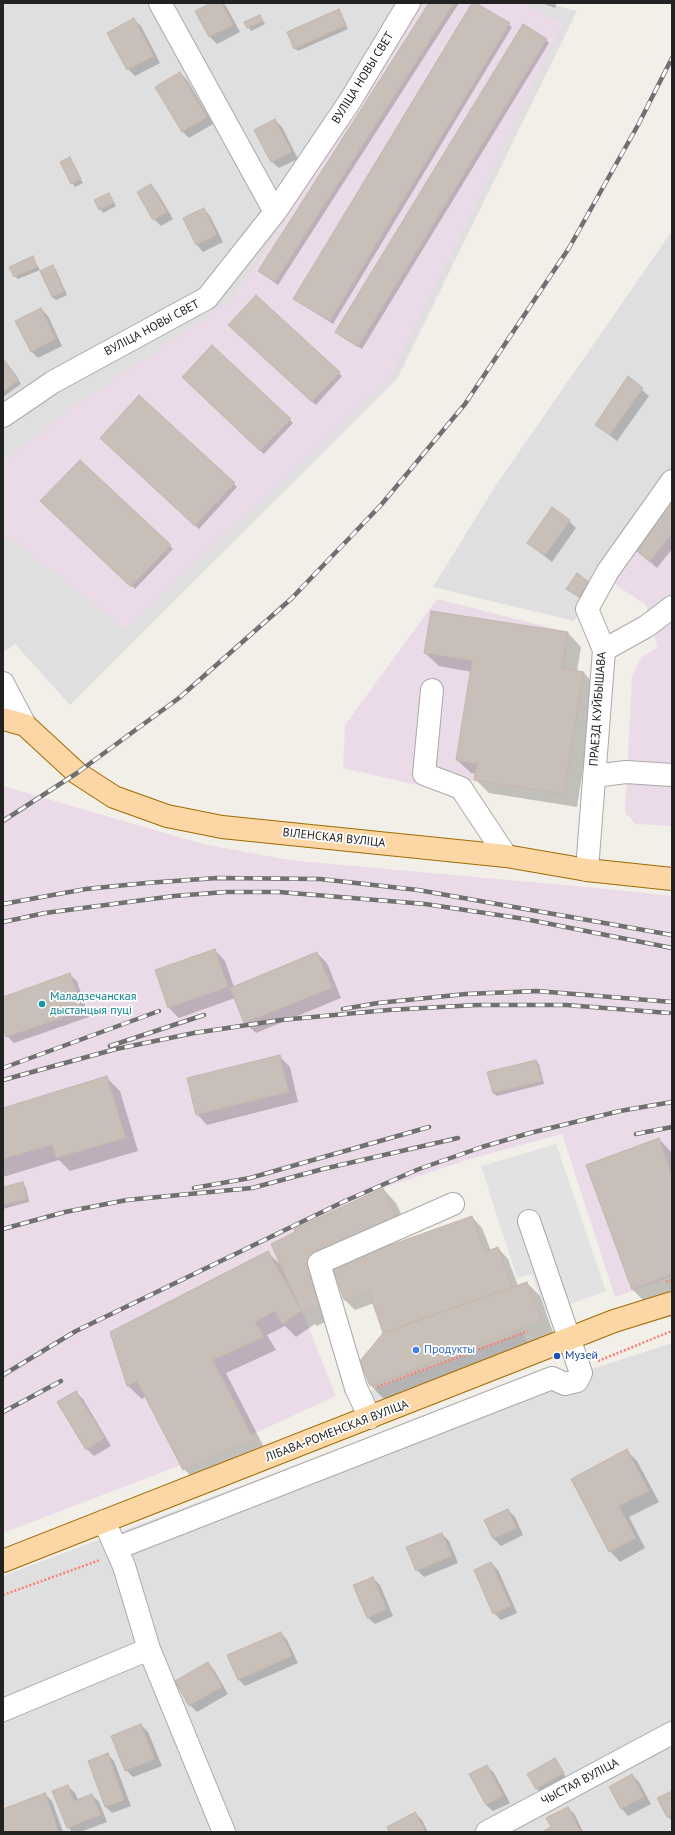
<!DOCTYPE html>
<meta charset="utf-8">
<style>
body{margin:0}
#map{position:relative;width:675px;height:1835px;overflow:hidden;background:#f2efe9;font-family:"PT Sans",sans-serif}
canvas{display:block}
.frame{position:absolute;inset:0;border:4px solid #222;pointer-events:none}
</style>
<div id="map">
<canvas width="675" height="1835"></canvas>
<div class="frame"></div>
</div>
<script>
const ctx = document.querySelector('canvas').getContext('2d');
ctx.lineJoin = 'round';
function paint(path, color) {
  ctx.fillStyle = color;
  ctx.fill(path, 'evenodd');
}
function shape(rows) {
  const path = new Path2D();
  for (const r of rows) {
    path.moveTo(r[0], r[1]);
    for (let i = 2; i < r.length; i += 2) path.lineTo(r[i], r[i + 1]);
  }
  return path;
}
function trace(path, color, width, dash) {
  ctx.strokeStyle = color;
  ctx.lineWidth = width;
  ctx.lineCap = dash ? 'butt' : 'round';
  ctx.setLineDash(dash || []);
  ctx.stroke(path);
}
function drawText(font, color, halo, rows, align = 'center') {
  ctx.font = font + ' "PT Sans",sans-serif';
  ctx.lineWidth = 3.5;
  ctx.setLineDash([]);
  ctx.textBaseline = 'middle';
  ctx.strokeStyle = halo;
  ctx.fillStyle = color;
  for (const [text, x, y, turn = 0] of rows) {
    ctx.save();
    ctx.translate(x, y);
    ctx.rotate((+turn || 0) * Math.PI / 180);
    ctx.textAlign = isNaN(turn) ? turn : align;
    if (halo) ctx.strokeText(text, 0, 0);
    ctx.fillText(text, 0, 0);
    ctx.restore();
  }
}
const residential = shape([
 [3,3,545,3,577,11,397,379,70,705,15,644,3,652],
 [672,231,672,480,574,621,433,587,496,485],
 [672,1343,672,1832,3,1832,3,1576,291,1467]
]);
const industrial = shape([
 [415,3,525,3,563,23,390,378,125,629,3,532,3,461,73,407,231,300,278,232],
 [672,494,672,826,636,824,625,813,632,676,641,657,657,648,652,623,646,605,610,581],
 [437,599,568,632,563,668,584,672,564,794,474,780,451,793,343,768,345,725],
 [3,786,203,844,289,860,597,888,672,896,672,1276,615,1297,562,1134,470,1159,383,1188,294,1229,295,1232,271,1244,302,1311,336,1396,210,1454,3,1533]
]);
const parking = shape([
 [556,1144,606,1291,546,1313,532,1274,517,1278,481,1166],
 [523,1332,529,1346,375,1405,370,1391]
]);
const shadow = shape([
 [213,3,223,3,226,6,240,32,217,44,210,37,197,11],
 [430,3,459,3,278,285,259,271],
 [473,3,512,27,333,324,294,299],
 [542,3,557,3,555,8],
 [338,10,348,29,298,51,295,48],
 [260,16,265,24,251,31,248,27],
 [134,20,141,26,160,63,135,76,128,69],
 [546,40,549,43,362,349,339,335,336,332],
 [180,73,187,80,213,124,189,138,182,131],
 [275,120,282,127,298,159,279,168,272,162,256,130],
 [69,159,83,183,75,187,72,183],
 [151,185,157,192,173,219,161,226,154,219],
 [109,194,116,206,103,213,95,201],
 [204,209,210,216,223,242,203,252,197,245,184,218],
 [33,258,40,270,18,279,15,276],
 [53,267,56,270,67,295,56,300,52,297],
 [256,296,342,376,316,405,229,325],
 [41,309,48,316,62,346,38,358,31,351],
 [212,346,293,423,264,454,183,377],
 [3,364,8,366,21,384,3,397],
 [628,378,649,396,617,441,596,425],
 [139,397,237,487,199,529,101,438],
 [80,461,173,549,135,589,42,501],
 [672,496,672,549,657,568,634,547],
 [569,521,576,528,552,562,528,543],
 [577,575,591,586,582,600,568,589],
 [432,612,568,633,581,647,577,671,583,672,596,686,577,807,489,793,475,779,476,774,471,773,457,760,472,672,439,666,425,653],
 [215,950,225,961,234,987,317,953,327,963,341,998,256,1033,245,1023,235,998,179,1018,169,1008,156,971],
 [70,975,77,981,89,1017,14,1043,7,1036,3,1024,3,998],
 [279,1056,290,1067,298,1102,207,1125,197,1114],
 [536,1061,539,1064,544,1084,497,1096,493,1093],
 [107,1078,120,1091,138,1151,70,1171,59,1160,3,1177,3,1109],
 [659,1139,672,1153,672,1293,646,1303,633,1290,588,1166],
 [22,1183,26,1187,29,1202,3,1209,3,1188],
 [383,1189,396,1203,409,1231,321,1270,341,1314,317,1326,315,1324,296,1337,285,1326,267,1335,276,1350,226,1373,267,1453,198,1483,184,1469,146,1396,142,1399,128,1386,111,1332,267,1252,283,1267],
 [472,1217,482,1228,491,1251,498,1248,508,1259,518,1286,527,1283,540,1296,554,1335,384,1399,371,1386,362,1361,384,1333,374,1303,355,1310,345,1300,333,1267],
 [76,1392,83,1399,111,1446,94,1456,87,1449],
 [627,1451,637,1461,659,1502,629,1517,645,1548,620,1562,610,1551],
 [508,1510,515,1517,523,1535,501,1546,494,1539,485,1520],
 [442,1534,449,1541,458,1563,424,1577,417,1570],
 [491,1563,498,1570,517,1613,501,1620,494,1613],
 [373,1578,380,1585,393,1616,375,1624,368,1618],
 [281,1633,287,1640,298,1663,245,1686,238,1679],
 [207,1663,214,1670,228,1694,197,1712,190,1705],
 [141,1725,148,1732,162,1766,133,1777,126,1770],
 [108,1755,114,1761,131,1806,112,1813,105,1806],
 [555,1759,566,1777,540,1792,537,1789],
 [487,1766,494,1773,510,1803,493,1811,486,1805],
 [632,1775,639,1782,651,1804,628,1816,622,1809,610,1787],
 [68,1786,75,1793,78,1800,92,1795,99,1802,107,1822,80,1832,72,1832,68,1827],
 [672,1792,672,1821,668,1817,659,1799],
 [45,1794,52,1801,63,1832,3,1832,3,1810],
 [568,1808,575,1815,583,1832,544,1832,552,1828],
 [415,1813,422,1820,428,1832,390,1832]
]);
const building = shape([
 [211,3,222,3,233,25,209,37,195,11,211,3],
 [429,3,454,3,275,282,258,271,429,3],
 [472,3,476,3,510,23,330,321,293,299,472,3],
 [339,9,346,25,294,49,287,32,339,9],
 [260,15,263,21,247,28,244,22,260,15],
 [134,18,154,56,127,70,107,33,134,18],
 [523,24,547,39,358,347,335,332,523,24],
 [180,72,207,117,182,132,155,87,180,72],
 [275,119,292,152,271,162,254,130,275,119],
 [70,157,81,179,71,184,60,162,70,157],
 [151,184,167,212,153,220,137,192,151,184],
 [109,193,114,203,99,210,94,200,109,193],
 [204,208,217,235,196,245,183,218,204,208],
 [33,256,37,267,14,277,9,267,33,256],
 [53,265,64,292,52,297,40,271,53,265],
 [256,295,340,372,312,402,228,325,256,295],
 [41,308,56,339,31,352,15,321,41,308],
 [212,345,291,419,260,451,182,377,212,345],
 [5,361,19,380,3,392,3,363,5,361],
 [628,376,643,388,610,435,595,425,628,376],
 [139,395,235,483,195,526,100,438,139,395],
 [80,460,171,545,131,587,40,501,80,460],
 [672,494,672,533,650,562,632,547,672,494],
 [552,507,570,520,545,556,527,543,552,507],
 [577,573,589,582,579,597,566,589,577,573],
 [431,611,568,632,562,668,584,672,564,794,474,780,477,764,456,760,472,661,424,653,431,611],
 [215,949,228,987,168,1008,155,970,215,949],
 [317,952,332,988,244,1023,230,988,317,952],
 [70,973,83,1011,6,1037,3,1027,3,997,70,973],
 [280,1055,289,1092,196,1115,187,1078,280,1055],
 [536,1060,542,1081,493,1093,487,1072,536,1060],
 [107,1076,126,1138,56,1158,52,1145,3,1159,3,1108,107,1076],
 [659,1138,672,1175,672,1274,632,1290,586,1165,659,1138],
 [23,1182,27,1199,3,1205,3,1187,23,1182],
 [383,1188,397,1217,309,1257,329,1301,302,1313,271,1244,295,1232,294,1229,383,1188],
 [472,1216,485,1252,498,1247,512,1287,383,1333,369,1292,344,1300,332,1266,472,1216],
 [268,1251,302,1311,282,1324,275,1311,255,1322,264,1337,213,1360,254,1440,183,1470,137,1381,127,1386,110,1332,268,1251],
 [527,1282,542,1321,370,1386,360,1361,383,1333,527,1282],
 [76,1391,105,1438,86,1450,57,1402,76,1391],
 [627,1449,649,1491,619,1506,636,1538,609,1552,571,1479,627,1449],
 [508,1509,517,1528,493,1539,484,1520,508,1509],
 [442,1533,452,1556,416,1571,406,1547,442,1533],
 [491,1562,511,1606,493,1614,474,1570,491,1562],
 [373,1577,387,1609,367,1618,353,1585,373,1577],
 [281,1632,292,1656,238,1680,227,1655,281,1632],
 [208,1662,222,1687,189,1706,175,1681,208,1662],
 [141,1724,155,1759,125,1771,111,1736,141,1724],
 [108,1753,124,1800,105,1807,88,1761,108,1753],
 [555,1758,564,1773,536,1789,527,1774,555,1758],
 [487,1765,503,1796,486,1805,469,1774,487,1765],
 [632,1774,644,1797,621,1809,609,1787,632,1774],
 [68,1785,74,1801,92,1794,101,1815,67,1828,52,1791,68,1785],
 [672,1791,672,1815,667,1817,657,1798,672,1791],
 [45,1793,59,1832,3,1832,3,1809,45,1793],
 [568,1807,581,1832,542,1832,551,1827,546,1818,568,1807],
 [415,1812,425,1830,422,1832,389,1832,387,1827,415,1812]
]);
const path = shape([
 [666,1282,672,1280],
 [598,1361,672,1331],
 [377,1387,528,1331],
 [3,1595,100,1560]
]);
const minor = shape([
 [160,3,275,212],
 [3,416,53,382,207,298,275,212,350,101,409,3],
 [604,650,647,626,672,607],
 [3,683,25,725],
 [432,690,424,774,461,788,506,856],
 [594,776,626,772,672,775],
 [587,870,604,650,587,609,608,571,672,481],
 [370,1418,356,1388,319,1263,453,1204],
 [104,1521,124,1566,149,1649,224,1832],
 [117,1548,552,1378,565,1384,577,1381,581,1373,529,1221],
 [3,1710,149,1649],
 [487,1832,672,1733]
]);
const major = shape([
 [3,719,25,725,77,773,114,797,167,816,222,827,506,856,587,870,672,879],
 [3,1561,614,1321,672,1303]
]);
const rail = shape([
 [3,821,77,773,179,698,291,599,381,505,465,404,569,248,638,125,672,58],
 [3,904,86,889,146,883,217,878,320,879,418,890,672,935],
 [3,922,45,913,174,896,226,892,279,892,425,904,525,919,672,948],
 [343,1009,378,1003,466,994,537,991,672,1002],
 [110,1046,204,1015],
 [3,1068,159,1011],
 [3,1080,116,1049,194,1033,281,1020,388,1010,477,1005,566,1005,669,1013],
 [636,1134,672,1127],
 [194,1188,250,1178,429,1127],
 [3,1229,65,1212,127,1200,252,1188,323,1169,458,1138],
 [3,1375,76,1331,345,1201,419,1169,482,1147,530,1133,620,1111,672,1102],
 [3,1412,61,1381]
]);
const markers = [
 [42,1004,4,"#0f9aa8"],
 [416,1350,4,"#3f7fe0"],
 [557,1356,4,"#1a4fb4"]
];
const streetNames = [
 ["ВУЛІЦА НОВЫ СВЕТ",363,78,-58],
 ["ВУЛІЦА НОВЫ СВЕТ",152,328,-28],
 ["ПРАЕЗД КУЙБЫШАВА",598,709,-86],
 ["ВІЛЕНСКАЯ ВУЛІЦА",334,838,6],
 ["ЛІБАВА-РОМЕНСКАЯ ВУЛІЦА",337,1431,-21],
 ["ЧЫСТАЯ ВУЛІЦА",580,1782,-28]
];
const cultureNames = [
 ["Маладзечанская",50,997],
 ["дыстанцыя пуці",50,1011]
];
const shopNames = [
 ["Продукты",424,1350]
];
const transitNames = [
 ["Музей",565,1356]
];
paint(residential, '#e0dfdf');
paint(industrial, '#ebdbe8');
paint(parking, '#e2e2e2');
paint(shadow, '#0003');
paint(building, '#c7bfb8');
trace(building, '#c4b6ab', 1);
trace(minor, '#a9a9a9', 24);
trace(major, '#a06b00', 24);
trace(path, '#fa8072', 2.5, [2, 2]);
trace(minor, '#fff', 22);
trace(major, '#fcd6a4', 22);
trace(rail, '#707070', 4.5);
trace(rail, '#fff', 3, [9]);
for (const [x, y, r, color] of markers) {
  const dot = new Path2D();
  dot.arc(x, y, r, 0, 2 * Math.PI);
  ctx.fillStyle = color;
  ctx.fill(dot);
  trace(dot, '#fff', 1.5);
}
drawText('12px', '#222', '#fff', streetNames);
drawText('12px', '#0d838f', '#fff', cultureNames, 'left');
drawText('12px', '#366cbe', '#fff', shopNames, 'left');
drawText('12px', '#164399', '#fff', transitNames, 'left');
</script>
